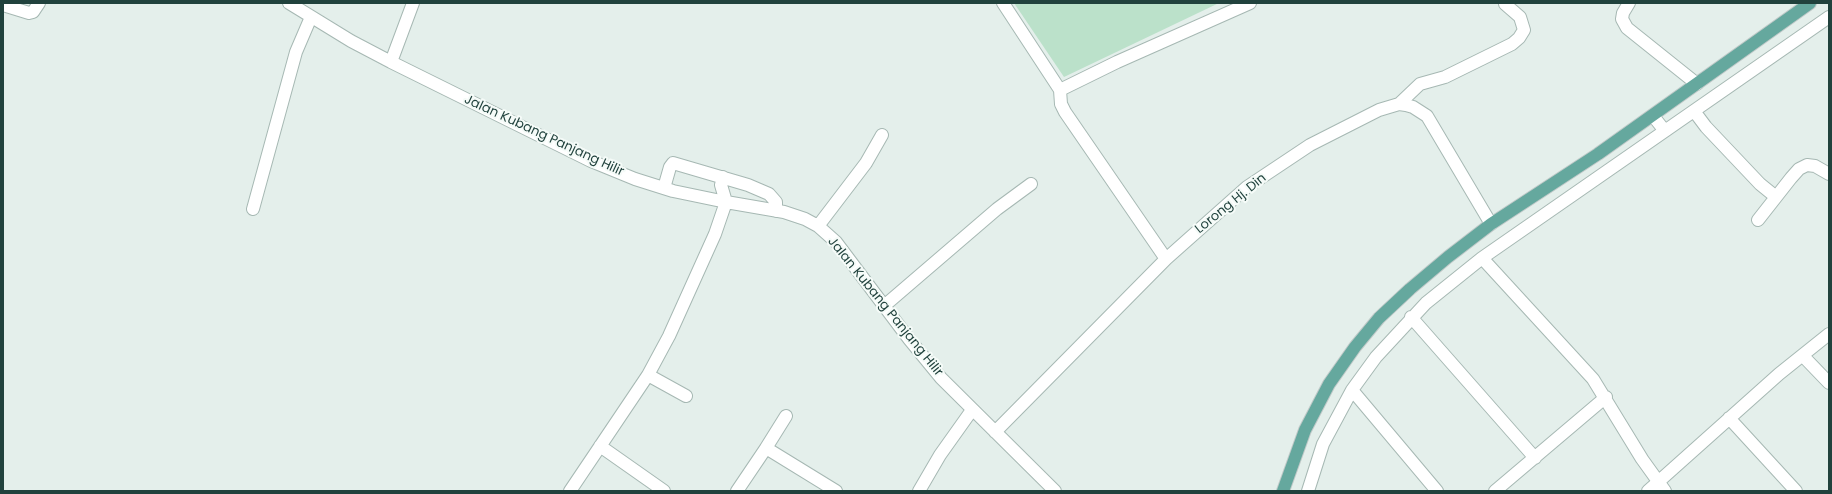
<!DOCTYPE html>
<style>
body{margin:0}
#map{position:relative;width:1832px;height:494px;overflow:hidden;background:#e4efeb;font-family:Poppins,sans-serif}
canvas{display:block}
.frame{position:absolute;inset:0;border:4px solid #21423d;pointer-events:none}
</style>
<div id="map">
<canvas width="1832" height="494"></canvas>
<div class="frame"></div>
</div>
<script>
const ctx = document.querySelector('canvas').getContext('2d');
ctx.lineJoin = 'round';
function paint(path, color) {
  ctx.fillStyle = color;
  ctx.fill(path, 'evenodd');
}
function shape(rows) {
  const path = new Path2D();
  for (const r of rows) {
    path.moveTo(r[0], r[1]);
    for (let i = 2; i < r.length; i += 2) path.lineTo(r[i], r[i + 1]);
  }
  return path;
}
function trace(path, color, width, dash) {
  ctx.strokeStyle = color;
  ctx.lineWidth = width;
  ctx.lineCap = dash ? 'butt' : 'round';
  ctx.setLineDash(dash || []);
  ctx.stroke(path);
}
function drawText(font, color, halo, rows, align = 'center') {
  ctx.font = font + ' Poppins,sans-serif';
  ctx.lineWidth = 4;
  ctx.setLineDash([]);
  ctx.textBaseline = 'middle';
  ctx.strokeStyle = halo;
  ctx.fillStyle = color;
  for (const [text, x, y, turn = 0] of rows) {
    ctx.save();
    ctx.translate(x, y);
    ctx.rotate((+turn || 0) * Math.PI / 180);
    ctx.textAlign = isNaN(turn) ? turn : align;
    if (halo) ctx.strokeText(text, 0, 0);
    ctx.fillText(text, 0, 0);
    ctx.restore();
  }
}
const green = shape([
 [1014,3,1219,3,1064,77]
]);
const minor = shape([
 [289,3,351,41,391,62,591,161,635,179,673,191,726,202,784,212,805,219,818,226,836,242,909,339,941,378,1055,491],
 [1003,3,1060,90,1061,104,1065,112,1166,259],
 [1629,3,1623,13,1622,19,1627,28,1697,84],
 [3,5,29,13,33,12,39,3],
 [391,62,413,3],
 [1060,90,1117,62,1250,3],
 [1399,104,1420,84,1445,77,1512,44,1519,38,1524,30,1520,17,1505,4],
 [1694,111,1706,127,1760,184,1776,197],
 [1653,116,1665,131],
 [664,188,670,167,673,163,748,185,769,194,776,202,776,211],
 [253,209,296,52,311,17],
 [1758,220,1791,178,1799,169,1807,165,1815,166,1829,174],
 [818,226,866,163,882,135],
 [1482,258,1829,17],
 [884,306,997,209,1031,184],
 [1411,317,1535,458],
 [1803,356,1829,383],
 [648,375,686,396],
 [1352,390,1437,491],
 [1729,418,1796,491],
 [995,432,1166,259,1247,187,1310,145,1379,110,1399,104,1406,105,1413,107,1427,116,1491,224],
 [600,446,664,491],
 [766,448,786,416],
 [570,491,648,375,669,336,715,234,726,202,721,185,723,177],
 [737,491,766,448,836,491],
 [919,491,940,455,972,410],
 [1308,491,1323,444,1352,390,1376,357,1426,303,1482,258,1593,379,1642,459,1665,491],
 [1495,491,1606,397],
 [1648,491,1779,374,1829,334]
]);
const major = shape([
 [1283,491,1305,430,1329,384,1355,347,1379,318,1410,289,1448,257,1491,224,1598,154,1810,3]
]);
const streetNames = [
 ["Jalan Kubang Panjang Hilir",544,136,25],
 ["Lorong Hj. Din",1231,204,-39],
 ["Jalan Kubang Panjang Hilir",885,307,51]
];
paint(green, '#bbe1ca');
trace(minor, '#a6b8b3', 14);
trace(major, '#c1cac9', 14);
trace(minor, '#fff', 12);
trace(major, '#65a89e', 12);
drawText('13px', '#21423d', '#f5fbf8', streetNames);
</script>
